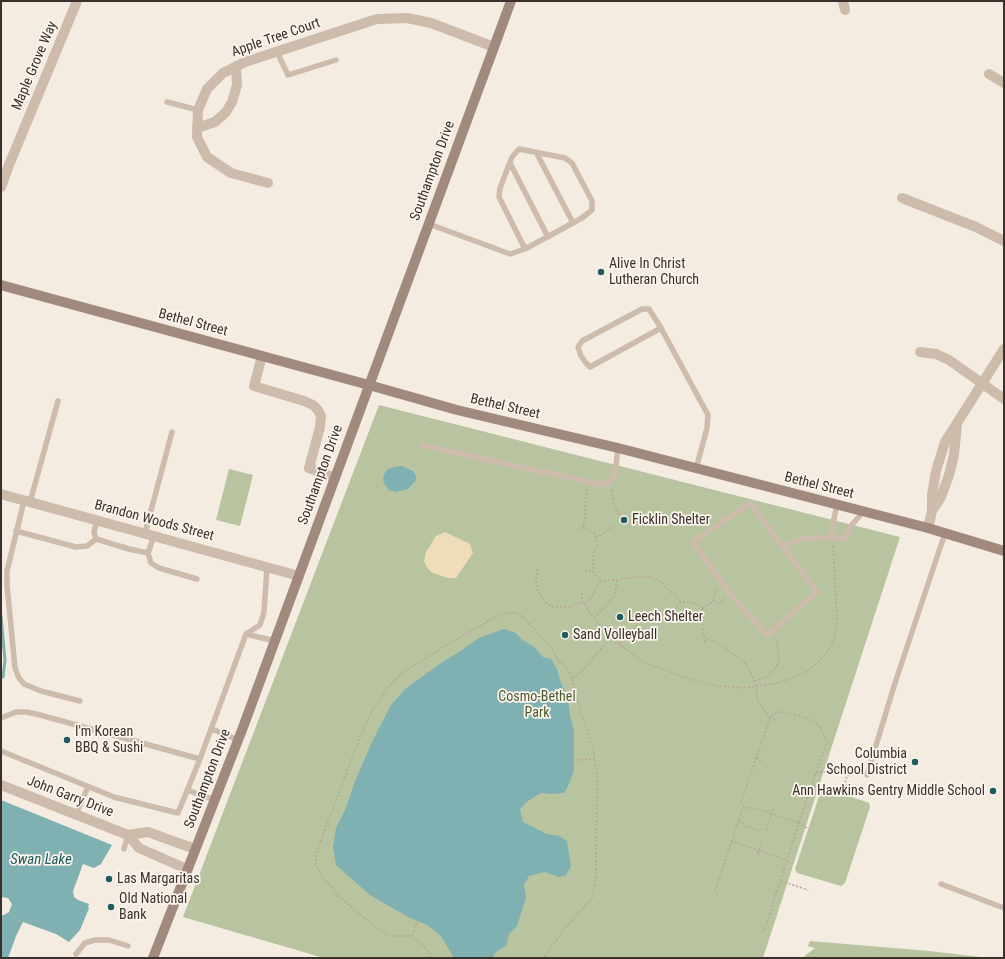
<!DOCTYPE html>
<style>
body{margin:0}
#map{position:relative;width:1005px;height:959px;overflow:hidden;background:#f4ebe1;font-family:"Roboto Condensed",sans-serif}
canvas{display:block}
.frame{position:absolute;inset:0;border:2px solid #3b302b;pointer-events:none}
</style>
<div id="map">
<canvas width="1005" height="959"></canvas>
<div class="frame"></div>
</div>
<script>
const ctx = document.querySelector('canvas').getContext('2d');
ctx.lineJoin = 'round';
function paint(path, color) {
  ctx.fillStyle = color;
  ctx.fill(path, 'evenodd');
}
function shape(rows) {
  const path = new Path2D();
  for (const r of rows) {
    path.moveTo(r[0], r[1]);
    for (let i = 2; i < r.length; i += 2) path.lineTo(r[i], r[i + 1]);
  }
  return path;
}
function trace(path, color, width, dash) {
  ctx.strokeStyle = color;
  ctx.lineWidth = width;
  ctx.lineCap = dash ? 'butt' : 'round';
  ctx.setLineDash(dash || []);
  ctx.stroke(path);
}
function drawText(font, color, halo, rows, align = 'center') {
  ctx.font = font + ' "Roboto Condensed",sans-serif';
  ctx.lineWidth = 3.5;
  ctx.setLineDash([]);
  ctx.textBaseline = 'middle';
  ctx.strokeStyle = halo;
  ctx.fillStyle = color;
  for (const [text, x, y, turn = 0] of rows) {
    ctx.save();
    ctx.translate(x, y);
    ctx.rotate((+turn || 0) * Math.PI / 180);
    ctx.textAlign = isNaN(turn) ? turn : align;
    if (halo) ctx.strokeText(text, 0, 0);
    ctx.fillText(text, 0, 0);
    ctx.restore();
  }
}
const green = shape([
 [379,405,900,537,763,958,324,958,183,917],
 [229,469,253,475,240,526,216,520],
 [826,788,869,803,870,807,845,883,841,886,797,873,795,869,821,790],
 [810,941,929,951,989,958,802,958,815,948,808,946]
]);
const sand = shape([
 [445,532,470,544,473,553,456,578,447,578,431,572,426,566,424,561,426,552,436,536]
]);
const water = shape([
 [402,466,413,471,416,476,416,480,408,489,401,491,396,492,389,490,385,485,383,480,384,474,388,469,394,467],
 [504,629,516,633,521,639,534,647,543,657,551,659,557,669,561,683,568,698,570,715,574,731,574,769,569,784,564,793,551,794,541,793,528,801,520,809,523,822,547,834,559,836,567,841,571,866,566,875,560,877,544,872,529,876,524,885,526,898,517,926,509,934,506,946,496,952,492,958,454,958,441,936,427,925,408,917,370,895,336,865,333,847,336,828,346,808,355,781,372,742,391,705,405,689,441,663,459,652,479,638],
 [1,800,112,845,101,864,94,868,83,864,73,891,74,897,78,900,89,904,88,907,89,908,80,930,69,942,56,934,23,922,16,936,8,958,1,958,1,915,4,915,9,912,12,904,8,898,1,897]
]);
const stream = shape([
 [1,616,5,660,3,677,1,678]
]);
const path = shape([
 [611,490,614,505,620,516],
 [580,529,583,527,585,518,585,507,587,489],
 [596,538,615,525],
 [537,569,536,584,537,590,546,603,553,607,569,607,579,603,585,604,591,599,600,581,593,572,593,556,597,544,594,533,583,527],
 [585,570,593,572],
 [600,581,617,580,633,577,650,577,661,582,681,602],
 [713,601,720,603,725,599],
 [582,603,582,592],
 [585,604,589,612,610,637,645,663,693,680,718,686,743,688,772,684,790,679,805,673,819,662,829,650,835,636,837,620,833,545],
 [703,608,702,624,705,641,709,639,716,642,743,661,751,673,755,682],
 [703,608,713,601,715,591,719,589],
 [594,618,614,597,617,580],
 [705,641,706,645],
 [620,643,640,622,659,621,667,618,681,602,689,602,698,605,703,608],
 [572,678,582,671,617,630],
 [775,720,770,718,777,712,782,712,804,717,813,721,819,726,827,741,799,823,755,808,747,808,744,807,741,802,770,718,758,701,755,681,770,675,777,665,779,658,776,637],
 [757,757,761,762],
 [577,760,595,759],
 [816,772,830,772,851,776],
 [813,785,824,789],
 [842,794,847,776],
 [739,820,745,826,760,831],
 [766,830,773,810],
 [731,841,787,860],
 [758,854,763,839],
 [781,881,808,890],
 [718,894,715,891,740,816,744,807],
 [9,912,22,924],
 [761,931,764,931,799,823,809,829],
 [412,936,417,923],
 [432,958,424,946,412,936,388,936,365,919,339,896,324,879,316,865,316,853,361,735,372,711,389,686,405,671,450,643,494,618,503,614,512,612,518,614,523,617,548,644,557,658,567,668,572,678,581,713,593,748,597,774,596,874,592,898,566,927,543,958]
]);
const lane = shape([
 [277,52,288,75,336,60],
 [167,102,198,110],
 [536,152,573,223],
 [510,163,548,237],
 [429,224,510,254,525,249,582,218,592,210,592,201,572,163,565,158,519,149,512,157,500,188,499,197,525,249],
 [661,328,590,367,586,363,581,356,578,347,582,341,642,309,649,309,661,328,708,415,707,428,696,469],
 [421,445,598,484,609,483,615,474,618,448],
 [24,501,7,571,7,585,15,668,19,678,24,684,41,691,80,701],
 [30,502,58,401],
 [750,503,817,592,767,635,731,595,693,542,750,503],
 [97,520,94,532,96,539,129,549,148,553,154,536],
 [16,531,76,547,87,546,96,539],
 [145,533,172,432],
 [830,537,837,505],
 [782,547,801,539,830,537,845,539,851,526,863,512],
 [148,553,151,563,159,568,197,579],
 [246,634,275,641],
 [1,718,16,712,27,712,40,715,200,759,178,813,114,797,1,751],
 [212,729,238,740],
 [200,759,246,634,260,625,264,612,267,567],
 [867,775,895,683,945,533],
 [187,790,215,800],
 [76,814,88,787],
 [124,849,128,835],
 [941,884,1004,908],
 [76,954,85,943,95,940,109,940,128,946]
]);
const street = shape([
 [843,1,845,10],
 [989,74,1004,83],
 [197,128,215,122,226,112,232,102,237,85,236,66],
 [268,183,231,173,207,157,197,137,198,110,207,89,223,73,245,62,377,19,407,18,431,23,494,47],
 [1,187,9,165,77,1],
 [902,198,976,227,1004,241],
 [920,352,936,354,949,360,1004,399],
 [262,356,254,386,304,401,313,405,318,410,321,416,320,427,309,468,335,478],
 [1,494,299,576],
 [932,511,941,497,949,475,954,455,957,424],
 [928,528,932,511,932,495,936,471,945,442,1004,349],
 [1,785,128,835,139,848,187,869],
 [128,835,148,832,195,849]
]);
const secondary = shape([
 [1,285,369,385,457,410,618,448,928,528,1004,551],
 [153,958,242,730,511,1]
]);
const markers = [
 [601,272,4,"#1f5a5e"],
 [624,520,4,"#1f5a5e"],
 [620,617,4,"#1f5a5e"],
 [565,635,4,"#1f5a5e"],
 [67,740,4,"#1f5a5e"],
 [915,762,4,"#1f5a5e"],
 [993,791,4,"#1f5a5e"],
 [109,879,4,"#1f5a5e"],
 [111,907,4,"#1f5a5e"]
];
const streetNames = [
 ["Apple Tree Court",276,38,-19],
 ["Maple Grove Way",35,66,-67],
 ["Southampton Drive",433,171,-70],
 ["Bethel Street",193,323,15],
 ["Bethel Street",505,407,13],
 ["Southampton Drive",321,475,-70],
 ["Bethel Street",819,486,14],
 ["Brandon Woods Street",154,521,15],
 ["Southampton Drive",208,779,-69],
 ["John Garry Drive",70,797,21]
];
const poiNames = [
 ["Alive In Christ",609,264],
 ["Lutheran Church",609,280],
 ["Ficklin Shelter",632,520],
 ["Leech Shelter",628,617],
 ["Sand Volleyball",573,635],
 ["I'm Korean",75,732],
 ["BBQ & Sushi",75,748],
 ["Columbia",907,754,"right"],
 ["School District",907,770,"right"],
 ["Ann Hawkins Gentry Middle School",985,791,"right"],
 ["Las Margaritas",117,879],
 ["Old National",119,899],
 ["Bank",119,915]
];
const parkNames = [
 ["Cosmo-Bethel",537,697],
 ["Park",537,713]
];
const waterNames = [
 ["Swan Lake",41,860]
];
paint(green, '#b8c4a0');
paint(sand, '#efdcb8');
paint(water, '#7fb0b2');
trace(stream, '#7fb0b2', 3);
trace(path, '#b9a596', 1.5, [2, 2]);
trace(lane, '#cdbbac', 5.5);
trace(street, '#cdbbac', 10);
trace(secondary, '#a18a7d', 10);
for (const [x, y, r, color] of markers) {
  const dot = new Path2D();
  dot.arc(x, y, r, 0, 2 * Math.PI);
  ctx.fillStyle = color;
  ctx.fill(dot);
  trace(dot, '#fbf5ee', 1.5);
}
drawText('14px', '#3b302b', '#fbf5ee', streetNames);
drawText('14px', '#3b302b', '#fbf5ee', poiNames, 'left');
drawText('14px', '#4a5a2e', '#fbf5ee', parkNames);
drawText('italic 15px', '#1f5a5e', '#fbf5ee', waterNames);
</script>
